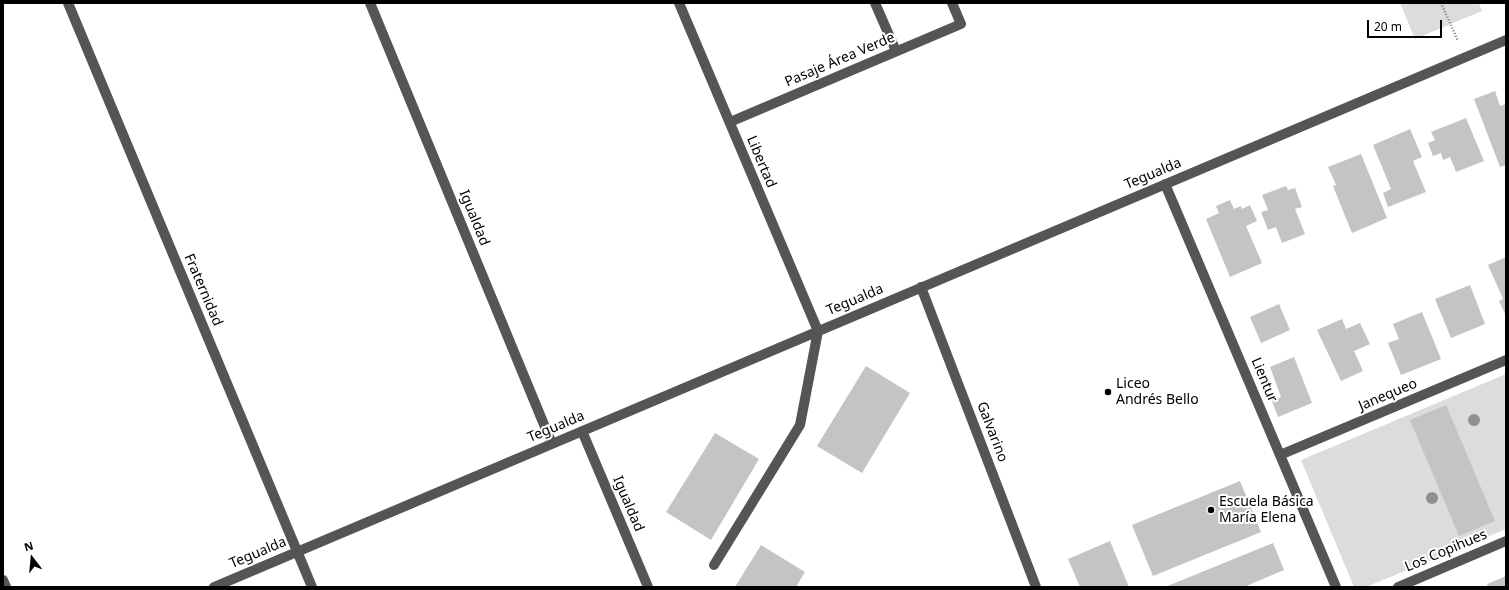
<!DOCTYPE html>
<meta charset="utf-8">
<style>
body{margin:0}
#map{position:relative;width:1509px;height:590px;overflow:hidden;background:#fff;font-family:"Noto Sans",sans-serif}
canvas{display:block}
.frame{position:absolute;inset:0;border:4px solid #000;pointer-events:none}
.north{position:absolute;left:12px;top:538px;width:40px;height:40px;-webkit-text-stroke:3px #fff;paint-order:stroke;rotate:344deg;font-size:11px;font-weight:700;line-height:16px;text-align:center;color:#000}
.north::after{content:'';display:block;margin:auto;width:14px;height:18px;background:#000;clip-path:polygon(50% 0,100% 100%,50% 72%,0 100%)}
.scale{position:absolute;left:1367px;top:20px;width:75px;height:18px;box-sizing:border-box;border:2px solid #000;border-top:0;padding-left:5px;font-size:12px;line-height:14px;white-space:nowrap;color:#000;-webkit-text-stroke:3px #fff;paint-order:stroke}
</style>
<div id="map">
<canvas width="1509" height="590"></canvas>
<div class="frame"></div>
<div class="north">N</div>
<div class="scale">20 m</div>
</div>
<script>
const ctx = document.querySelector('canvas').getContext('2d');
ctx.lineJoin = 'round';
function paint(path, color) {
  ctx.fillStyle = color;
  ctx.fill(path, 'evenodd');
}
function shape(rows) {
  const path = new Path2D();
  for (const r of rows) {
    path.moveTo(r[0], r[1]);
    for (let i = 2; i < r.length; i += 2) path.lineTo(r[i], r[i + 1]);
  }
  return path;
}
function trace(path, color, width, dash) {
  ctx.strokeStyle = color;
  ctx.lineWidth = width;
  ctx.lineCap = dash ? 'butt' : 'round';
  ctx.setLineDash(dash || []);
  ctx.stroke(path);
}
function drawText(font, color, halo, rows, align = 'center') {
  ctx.font = font + ' "Noto Sans",sans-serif';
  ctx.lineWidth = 4;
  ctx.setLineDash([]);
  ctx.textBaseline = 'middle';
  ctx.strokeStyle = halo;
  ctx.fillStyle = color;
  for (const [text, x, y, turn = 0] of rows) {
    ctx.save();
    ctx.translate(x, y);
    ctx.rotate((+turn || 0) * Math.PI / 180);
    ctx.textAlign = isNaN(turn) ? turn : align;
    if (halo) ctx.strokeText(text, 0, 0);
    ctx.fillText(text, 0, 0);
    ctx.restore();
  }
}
const green = shape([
 [1400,3,1479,3,1482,11,1415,39],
 [1506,374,1506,529,1366,587,1354,587,1301,460]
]);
const building = shape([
 [1495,91,1500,106,1506,104,1506,165,1500,167,1474,99],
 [1466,118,1484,161,1456,172,1450,157,1443,160,1441,153,1433,156,1428,143,1435,140,1431,132],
 [1410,129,1422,157,1413,161,1426,192,1388,207,1383,193,1391,189,1373,145],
 [1361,154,1387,218,1352,233,1333,186,1336,185,1328,167],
 [1286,186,1288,190,1295,188,1302,207,1295,209,1305,234,1282,243,1276,227,1268,230,1261,212,1268,210,1262,195],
 [1230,200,1234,209,1241,206,1242,209,1250,205,1257,221,1246,226,1262,263,1230,277,1206,219,1219,213,1216,206],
 [1506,257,1506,316,1499,301,1503,299,1488,265],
 [1470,285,1485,324,1451,338,1435,299],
 [1279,304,1290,330,1261,343,1250,317],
 [1422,312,1441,359,1401,375,1388,343,1399,339,1393,324],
 [1342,319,1346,329,1360,323,1370,344,1354,351,1363,371,1341,381,1317,330],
 [1294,357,1312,403,1278,417,1272,401,1281,397,1270,367],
 [866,366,910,393,862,473,817,446],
 [1446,405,1495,521,1459,536,1410,420],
 [715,433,759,459,711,540,666,512],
 [1240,481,1261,532,1153,576,1132,525],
 [1110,541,1129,587,1080,587,1068,559],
 [1273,543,1284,570,1244,587,1165,587],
 [761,545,805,572,796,587,735,587],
 [1506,576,1506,587,1488,587,1487,584]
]);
const path = shape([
 [1441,3,1458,41]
]);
const minor = shape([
 [68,3,312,587],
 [370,3,552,444],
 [679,3,818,331,800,425,714,565],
 [875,3,896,51],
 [730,122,961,24,952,3],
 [1165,184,1336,587],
 [921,287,1036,587],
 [582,431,648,587],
 [1280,455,1506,360],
 [3,580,6,587],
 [214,587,1506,40],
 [1398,587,1506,541]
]);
const trees = [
 [1474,420],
 [1432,498]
];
const markers = [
 [1108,392,4,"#000"],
 [1211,510,4,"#000"]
];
const streetNames = [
 ["Pasaje Área Verde",840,60,-23],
 ["Libertad",761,162,67],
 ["Tegualda",1153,174,-23],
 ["Igualdad",474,218,68],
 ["Fraternidad",203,290,67],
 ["Tegualda",855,300,-23],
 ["Lientur",1264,380,67],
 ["Janequeo",1388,395,-23],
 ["Tegualda",556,427,-23],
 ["Galvarino",992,432,69],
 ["Igualdad",628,504,67],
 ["Los Copihues",1446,551,-23],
 ["Tegualda",258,553,-23]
];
const poiNames = [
 ["Liceo",1116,384],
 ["Andrés Bello",1116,400],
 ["Escuela Básica",1219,502],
 ["María Elena",1219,518]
];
paint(green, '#dcdcdc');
paint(building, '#c4c4c4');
trace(path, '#777', 2.5, [1, 2]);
trace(minor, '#555', 10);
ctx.fillStyle = '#8f8f8f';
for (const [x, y] of trees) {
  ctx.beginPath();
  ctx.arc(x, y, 6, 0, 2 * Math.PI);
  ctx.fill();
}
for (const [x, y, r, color] of markers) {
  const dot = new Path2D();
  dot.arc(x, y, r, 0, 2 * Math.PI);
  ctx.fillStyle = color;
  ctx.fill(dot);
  trace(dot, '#fff', 1.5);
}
drawText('14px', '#000', '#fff', streetNames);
drawText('14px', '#000', '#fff', poiNames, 'left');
</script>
